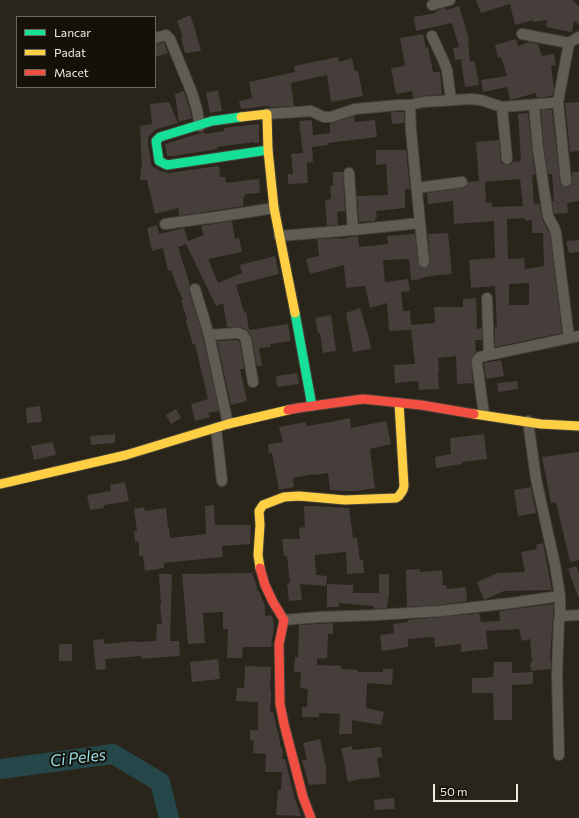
<!DOCTYPE html>
<style>
body{margin:0}
#map{position:relative;width:579px;height:818px;overflow:hidden;background:#2a251a;font-family:Commissioner,sans-serif}
canvas{display:block}
.legend{position:absolute;left:16px;top:16px;width:140px;height:72px;box-sizing:border-box;background:#151108;border:1px solid #6d685e;margin:0;padding:5px 7px;list-style:none;font-size:12px;color:#f0eade}
.legend li{display:flex;align-items:center;gap:8px;height:20px}
.legend b{width:20px;border:1px solid #6d685e}
.scale{position:absolute;left:433px;top:784px;width:85px;height:18px;box-sizing:border-box;border:2px solid #f0eade;border-top:0;padding-left:5px;font-size:12px;line-height:14px;white-space:nowrap;color:#f0eade;-webkit-text-stroke:3px #151108;paint-order:stroke}
</style>
<div id="map">
<canvas width="579" height="818"></canvas>
<ul class="legend">
<li><b style="height:5px;background:#16e098"></b>Lancar</li>
<li><b style="height:5px;background:#ffcf43"></b>Padat</li>
<li><b style="height:5px;background:#f24e42"></b>Macet</li>
</ul>
<div class="scale">50 m</div>
</div>
<script>
const ctx = document.querySelector('canvas').getContext('2d');
ctx.lineJoin = 'round';
function shape(rows) {
  const path = new Path2D();
  for (const r of rows) {
    path.moveTo(r[0], r[1]);
    for (let i = 2; i < r.length; i += 2) path.lineTo(r[i], r[i + 1]);
  }
  return path;
}
function trace(path, color, width, dash) {
  ctx.strokeStyle = color;
  ctx.lineWidth = width;
  ctx.lineCap = dash ? 'butt' : 'round';
  ctx.setLineDash(dash || []);
  ctx.stroke(path);
}
function paint(path, color) {
  ctx.fillStyle = color;
  ctx.fill(path, 'evenodd');
}
function drawText(font, color, halo, rows, align = 'center') {
  ctx.font = font + ' Commissioner,sans-serif';
  ctx.lineWidth = 4;
  ctx.setLineDash([]);
  ctx.textBaseline = 'middle';
  ctx.strokeStyle = halo;
  ctx.fillStyle = color;
  for (const [text, x, y, turn = 0] of rows) {
    ctx.save();
    ctx.translate(x, y);
    ctx.rotate((+turn || 0) * Math.PI / 180);
    ctx.textAlign = isNaN(turn) ? turn : align;
    if (halo) ctx.strokeText(text, 0, 0);
    ctx.fillText(text, 0, 0);
    ctx.restore();
  }
}
const river = shape([
 [0,769,113,754,160,782,169,818]
]);
const building = shape([
 [476,0,572,0,579,6,579,25,574,20,572,32,546,27,547,20,533,22,533,20,515,25,510,4,481,13],
 [459,6,469,39,468,40,470,62,475,61,479,85,465,87,461,59,455,60,453,48,459,47,452,23,416,31,414,17,436,13,435,11,446,8,446,10],
 [190,15,194,26,201,51,185,53,181,37,183,37,177,21],
 [423,34,426,48,428,47,433,72,440,72,442,94,423,96,413,98,412,91,396,94,391,68,405,66,400,38],
 [516,39,518,46,529,42,538,44,542,56,554,54,556,65,551,66,554,89,552,96,537,98,536,93,510,100,507,87,483,92,481,80,507,76,501,57,498,58,495,45],
 [164,42,168,53,155,57,155,44],
 [338,57,339,62,352,58,355,71,358,71,363,96,331,102,327,75,291,83,294,106,272,107,266,106,241,109,239,101,252,98,249,82,295,72,294,66],
 [218,90,222,111,210,113,206,93],
 [184,91,192,118,179,122,175,94],
 [169,102,178,123,157,129,154,131,148,137,148,145,151,162,152,166,160,171,168,173,219,166,220,177,225,177,226,183,249,180,259,179,260,193,245,194,245,197,243,197,243,206,179,216,178,208,155,214,147,180,140,180,141,168,142,168,140,126,152,124,150,104],
 [579,102,579,151,570,152,565,103],
 [541,110,552,110,560,182,561,185,566,187,570,186,572,181,572,173,579,171,579,201,567,203,568,213,554,214,552,201,554,201,552,174,548,174,544,148],
 [391,112,404,112,404,123,392,124],
 [528,113,532,150,535,175,532,175,534,204,539,203,542,219,550,234,562,333,495,347,495,327,497,327,495,286,471,288,469,260,495,258,494,221,454,224,453,201,428,204,427,193,463,188,466,187,468,182,479,181,476,142,499,140,501,163,505,165,508,165,511,164,513,162,520,161,521,160,518,114],
 [520,179,523,206,492,207,492,202,486,203,485,182],
 [525,218,525,221,532,220,532,233,543,233,544,266,525,269,524,258,508,259,507,219],
 [529,283,529,305,509,305,509,284],
 [354,116,355,122,375,120,377,137,328,143,328,145,312,147,313,162,307,163,308,183,288,184,288,174,293,174,291,154,303,153,299,121,312,120,313,135,330,133,330,124],
 [259,124,259,143,254,143,254,142,224,146,217,147,217,149,174,156,167,156,165,144,204,132,205,134,224,131,224,128],
 [376,150,406,150,410,189,405,189,405,208,376,211,377,218,375,218,375,221,359,222,357,196,388,195,386,164,376,165],
 [333,172,343,172,345,211,337,212,338,225,327,226,325,200,331,199,330,186,333,186],
 [232,221,235,239,239,238,242,252,208,259,218,283,242,273,240,265,275,256,279,274,236,285,244,312,246,311,249,330,288,324,291,341,270,344,271,347,259,348,262,366,257,366,252,339,249,332,245,329,240,327,227,327,223,303,216,306,186,244,178,247,190,285,189,288,189,291,203,337,219,411,208,413,210,417,195,421,191,404,208,399,195,344,193,345,186,321,187,320,181,300,183,300,177,287,171,270,168,271,163,248,152,251,147,228,157,225,159,234,184,228,188,241,204,235,201,226],
 [448,233,452,274,438,275,421,278,421,279,411,280,409,259,383,260,385,282,408,279,410,291,401,292,403,311,410,311,411,325,435,323,434,307,463,307,463,299,476,298,477,329,482,328,482,340,475,340,476,352,471,358,471,364,473,383,457,384,456,356,438,358,439,371,438,372,439,389,419,390,418,381,395,383,394,365,415,364,411,330,389,331,387,303,370,308,365,286,346,288,344,265,310,274,306,259,319,256,317,239,339,238,339,239,358,236,359,247,388,244,387,236,415,234,418,263,421,268,425,268,430,265,430,262,428,234],
 [579,240,579,252,569,253,566,241],
 [360,308,369,338,371,349,353,352,346,313],
 [331,315,336,351,323,353,320,333,318,333,315,318],
 [237,340,240,342,244,369,240,369,247,401,231,405,217,341],
 [501,360,504,376,486,379,484,363],
 [297,373,299,384,277,387,276,376],
 [518,381,518,389,498,392,497,383],
 [40,406,42,422,27,423,26,408],
 [176,409,181,418,171,424,166,415],
 [350,418,351,428,386,421,391,444,370,449,375,488,355,491,345,491,330,490,328,473,313,475,313,474,293,478,294,487,279,490,272,453,269,453,268,444,283,442,279,427,306,422,306,426,325,423],
 [115,434,115,443,91,445,90,436],
 [484,434,487,459,462,462,462,464,436,468,435,457,451,454,450,438],
 [53,442,56,455,34,460,31,446],
 [579,452,579,560,570,562,556,502,551,503,542,457],
 [125,482,129,501,104,505,104,508,90,510,87,495,111,491,110,485],
 [531,487,536,513,518,516,514,490],
 [214,505,215,525,251,525,250,544,222,546,223,557,164,563,164,568,145,571,143,556,139,556,139,541,135,542,134,531,137,531,134,509,144,507,145,511,166,508,168,528,169,528,170,538,206,534,205,506],
 [304,506,314,506,349,508,353,538,357,538,360,560,363,560,364,573,347,574,346,552,315,555,316,575,327,576,326,586,300,584,302,600,289,601,287,583,290,583,287,556,284,556,282,539,300,539,299,528,305,527],
 [543,543,552,590,504,591,484,600,477,582,498,573,525,572,521,552,537,549,536,545],
 [576,566,579,573,579,596,578,597,568,569],
 [420,569,420,572,442,570,443,585,446,585,447,589,466,587,467,601,440,605,407,607,406,570],
 [252,573,257,587,257,591,259,591,265,606,265,616,271,615,273,619,274,627,271,647,243,647,242,658,227,658,228,629,223,629,223,612,203,613,205,643,188,644,182,574],
 [159,574,172,574,170,641,179,641,180,656,152,658,142,659,141,656,105,659,106,669,96,670,93,640,104,639,104,644,136,641,136,642,156,641,157,624,162,624,160,605,161,604],
 [379,574,389,574,389,593,387,608,374,609,374,606,339,603,339,607,327,607,327,584,353,585,353,593,379,593],
 [554,604,550,657,551,669,531,671,530,663,532,662,530,639,522,641,519,629,486,631,488,649,461,652,461,644,435,647,434,637,408,639,408,647,382,651,380,635,394,633,393,624,408,622,408,620,441,617,469,614,469,615,479,613,481,622,500,621,499,611],
 [333,623,333,634,328,634,327,658,317,659,317,665,341,666,341,669,358,670,358,672,383,672,383,669,393,669,392,685,367,683,366,708,384,712,381,725,352,720,352,734,339,734,340,714,319,713,319,717,302,717,302,707,307,707,308,689,300,688,301,672,294,672,295,657,298,657,299,625],
 [59,644,72,644,72,661,59,661],
 [218,659,220,679,192,682,190,662],
 [494,662,512,662,512,673,533,672,533,684,512,685,512,720,494,720,493,693,472,693,472,678,487,678,488,677,493,677],
 [245,666,271,667,270,690,271,690,271,700,270,712,273,712,280,741,280,746,281,746,283,751,282,759,285,759,295,799,301,816,276,815,278,790,281,790,282,772,265,772,266,754,253,753,254,741,250,740,250,730,258,730,258,702,236,701,237,688,244,688],
 [320,739,326,767,326,784,309,785,302,760,307,760,303,743],
 [352,746,352,750,381,747,382,757,377,758,380,777,364,779,364,778,348,782,345,769,346,769,341,749],
 [394,798,395,809,375,810,374,800]
]);
const street = shape([
 [432,5,450,0],
 [522,34,569,43],
 [432,36,444,62,447,70,451,100],
 [155,38,166,35,170,39,192,93,197,110,200,126],
 [558,102,566,181],
 [534,105,538,149,548,216,551,222,554,227,556,233,559,258,569,338],
 [502,107,507,159],
 [267,114,311,111,324,117,331,117,355,109,399,105,410,105],
 [349,173,353,230],
 [417,188,462,182],
 [420,223,424,262],
 [165,224,223,216,274,208],
 [279,236,353,230,420,223,411,131,410,105,423,102,471,99,481,100,502,107,552,103,558,102,569,43,579,37],
 [195,289,209,335,228,424],
 [209,335,238,333,243,335,246,340,253,382],
 [489,355,579,336],
 [484,415,477,363,477,360,480,357,489,355,487,298],
 [528,421,536,479,555,565,560,596,560,616,579,615],
 [216,428,222,481],
 [284,620,321,617,376,615,441,611,511,603,560,596],
 [559,755,557,674,559,620,560,616]
]);
const fast = shape([
 [241,117,212,121,160,137,156,141,159,161,167,165,268,150],
 [295,313,312,406]
]);
const slow = shape([
 [241,117,267,114,268,150,274,208,295,313],
 [474,414,541,424,579,426],
 [0,484,126,455,228,424,288,410],
 [260,568,258,555,260,525,259,511,263,505,284,497,299,496,345,500,396,498,399,496,403,490,404,486,399,403]
]);
const jam = shape([
 [288,410,298,408,363,399,421,405,474,414],
 [260,568,265,585,273,602,284,620,279,644,280,704,284,724,303,797,311,818]
]);
const waterNames = [
 ["Ci Peles",78,758,-7]
];
trace(river, '#25474a', 20);
paint(building, '#453e3b');
trace(street, '#464239', 12);
trace(fast, '#464239', 11);
trace(slow, '#464239', 11);
trace(jam, '#464239', 11);
trace(street, '#605c54', 10);
trace(fast, '#16e098', 9);
trace(slow, '#ffcf43', 9);
trace(jam, '#f24e42', 9);
drawText('italic 16px', '#95dde7', '#151108', waterNames);
</script>
